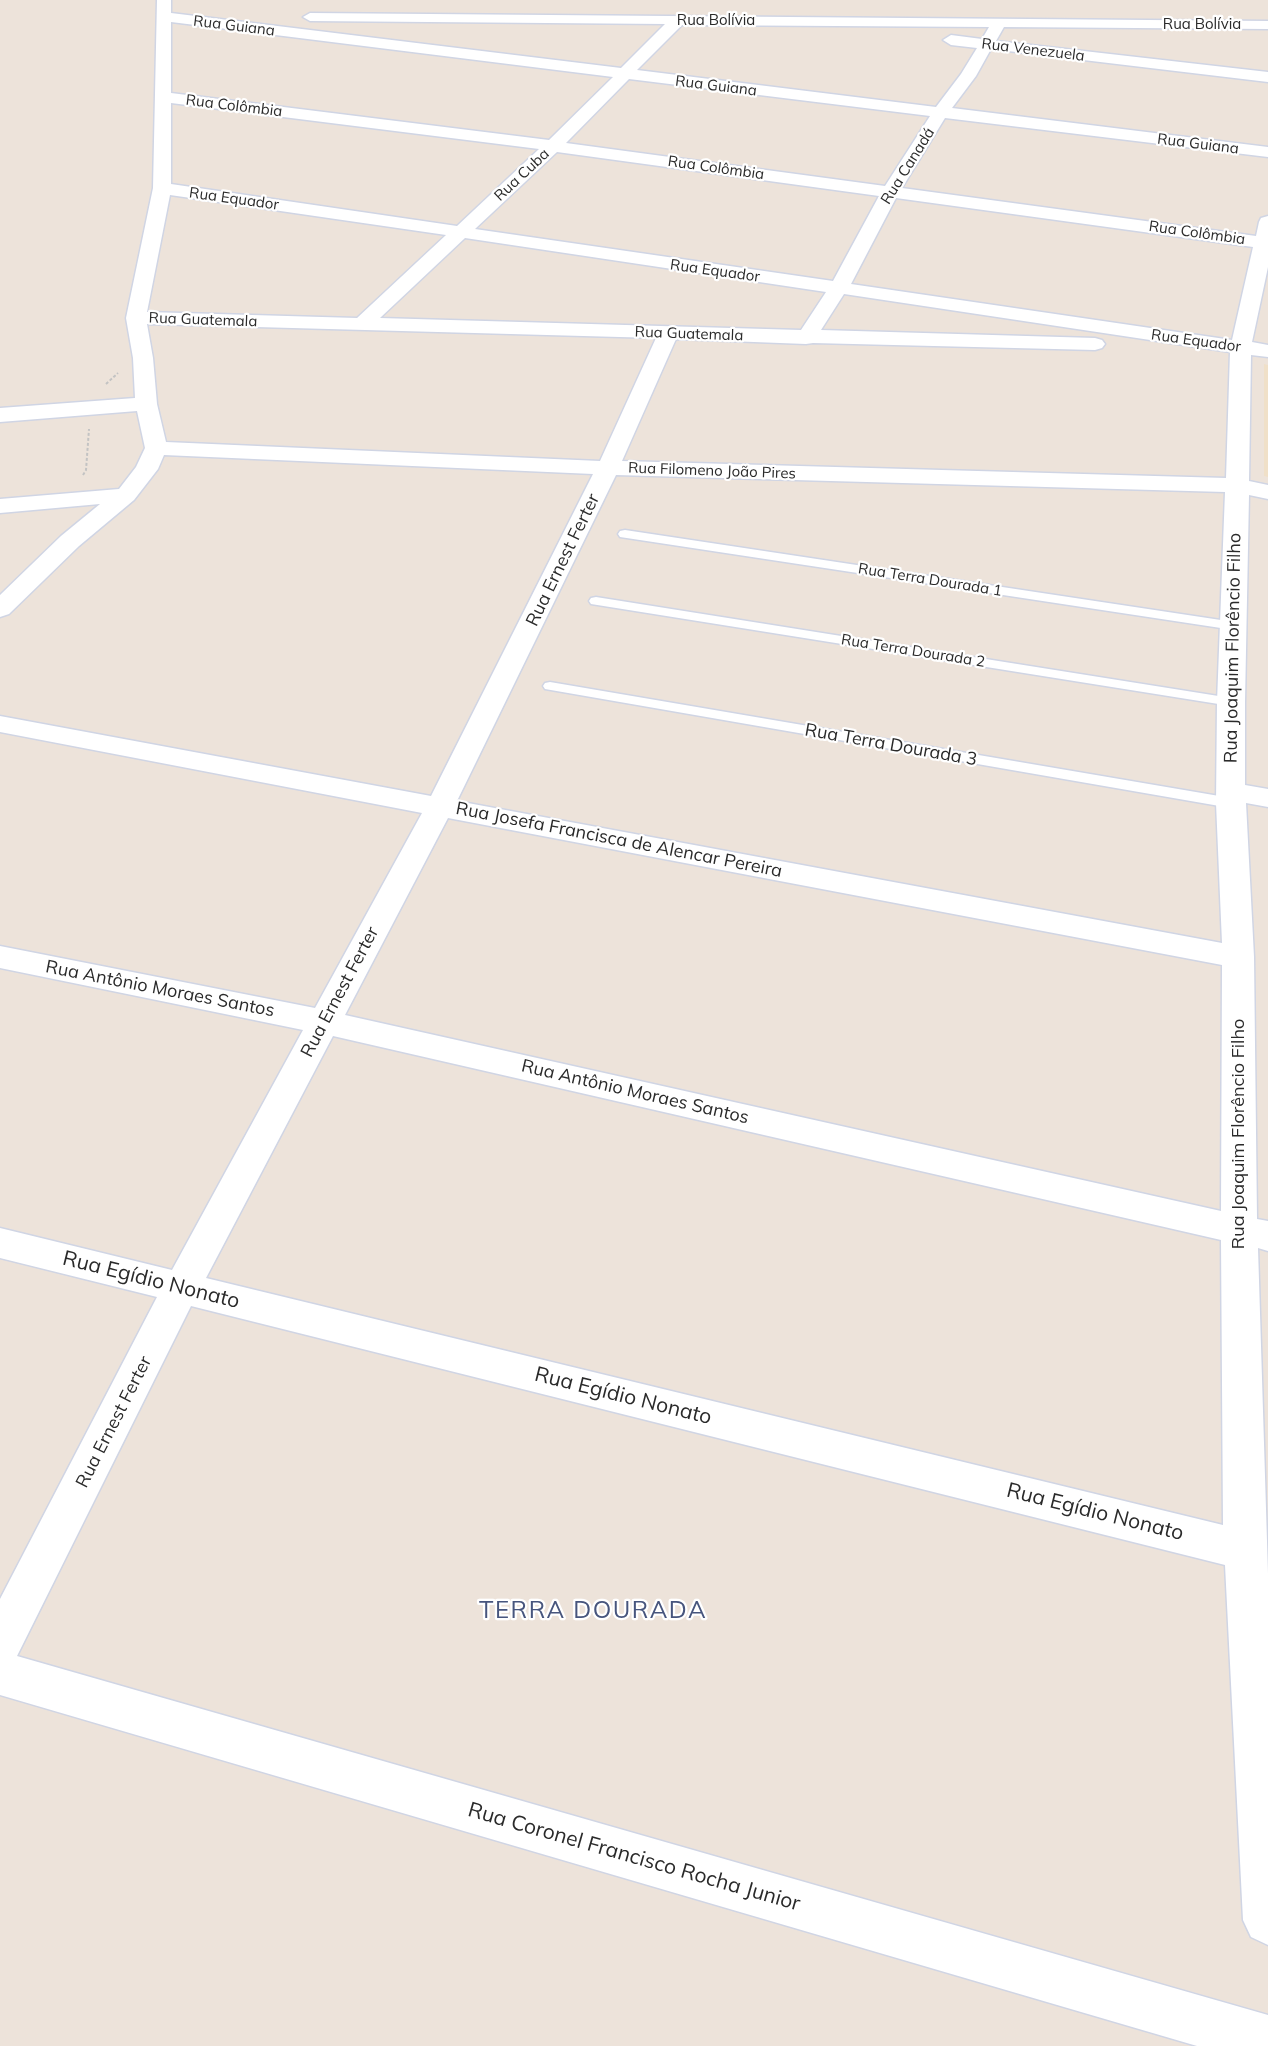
<!DOCTYPE html>
<meta charset="utf-8">
<style>
body{margin:0}
canvas{display:block;background:#ede3da}
</style>
<canvas width="1268" height="2046"></canvas>
<script>
const ctx = document.querySelector('canvas').getContext('2d');
ctx.lineJoin = 'round';
function paint(path, color) {
  ctx.fillStyle = color;
  ctx.fill(path, 'evenodd');
}
function shape(rows) {
  const path = new Path2D();
  for (const r of rows) {
    path.moveTo(r[0], r[1]);
    for (let i = 2; i < r.length; i += 2) path.lineTo(r[i], r[i + 1]);
  }
  return path;
}
function trace(path, color, width, dash) {
  ctx.strokeStyle = color;
  ctx.lineWidth = width;
  ctx.lineCap = dash ? 'butt' : 'round';
  ctx.setLineDash(dash || []);
  ctx.stroke(path);
}
function drawText(font, color, halo, rows, align = 'center') {
  ctx.font = font + ' Mulish,sans-serif';
  ctx.lineWidth = 4.5;
  ctx.setLineDash([]);
  ctx.textBaseline = 'middle';
  ctx.strokeStyle = halo;
  ctx.fillStyle = color;
  for (const [text, x, y, turn = 0] of rows) {
    ctx.save();
    ctx.translate(x, y);
    ctx.rotate((+turn || 0) * Math.PI / 180);
    ctx.textAlign = isNaN(turn) ? turn : align;
    if (halo) ctx.strokeText(text, 0, 0);
    ctx.fillText(text, 0, 0);
    ctx.restore();
  }
}
const education = shape([
 [1264,364,1268,365,1268,477,1264,476]
]);
const path = shape([
 [106,384,118,373],
 [83,475,86,470,89,429]
]);
const lane = shape([
 [625,530,1234,622,1241,626,1234,630,620,537,618,534,620,531,625,530],
 [596,597,1231,698,1238,702,1231,706,591,604,589,601,591,598,596,597],
 [550,682,1231,798,1239,803,1231,808,545,689,543,686,545,683,550,682]
]);
const street = shape([
 [157,0,171,0,171,13,621,68,665,24,310,21,303,17,310,13,1268,21,1268,29,1004,27,996,41,1268,72,1268,82,991,49,976,76,952,108,1268,147,1268,157,945,118,902,188,1256,236,1259,222,1261,218,1268,216,1268,267,1252,342,1268,345,1268,357,1251,355,1249,481,1268,485,1268,499,1249,495,1245,702,1245,785,1268,789,1268,807,1246,803,1254,957,1257,1219,1268,1221,1268,1251,1258,1248,1268,1574,1268,1945,1251,1937,1243,1920,1225,1565,191,1306,17,1656,1268,2015,1268,2046,1197,2046,0,1695,0,1599,157,1297,0,1258,0,1228,172,1270,303,1030,0,968,0,946,315,1008,422,813,0,732,0,716,431,796,593,474,164,455,158,469,134,500,79,546,9,614,0,617,0,595,61,536,100,504,0,513,0,499,119,489,136,467,145,448,137,411,0,422,0,408,135,398,133,358,126,318,153,188,157,0],
 [171,22,613,77,549,140,171,93,171,22],
 [682,25,989,27,982,39,951,35,943,40,951,45,977,48,961,74,936,107,637,70,682,25],
 [629,79,930,116,885,186,566,143,629,79],
 [171,103,539,149,457,226,171,184,171,103],
 [557,152,879,196,833,281,475,229,557,152],
 [170,195,446,235,357,318,147,312,170,195],
 [896,198,1253,247,1232,340,851,284,896,198],
 [465,238,826,292,801,330,380,318,465,238],
 [844,294,1230,352,1226,478,622,461,676,339,806,344,813,343,1095,350,1102,348,1105,344,1102,340,1095,338,821,330,844,294],
 [147,324,656,338,600,461,166,442,157,404,153,358,147,324],
 [616,475,1225,492,1217,702,1216,803,1222,943,457,801,616,475],
 [448,818,1222,965,1221,1211,345,1015,448,818],
 [333,1036,1221,1240,1223,1525,206,1278,333,1036]
]);
const farStreetnames = [
 ["Rua Bolívia",716,20],
 ["Rua Bolívia",1202,24],
 ["Rua Guiana",234,26,7],
 ["Rua Venezuela",1033,50,7],
 ["Rua Guiana",716,86,7],
 ["Rua Colômbia",234,106,7],
 ["Rua Guiana",1198,144,7],
 ["Rua Canadá",908,166,-58],
 ["Rua Colômbia",716,168,8],
 ["Rua Cuba",522,175,-43],
 ["Rua Equador",234,199,8],
 ["Rua Colômbia",1197,233,8],
 ["Rua Equador",715,271,8],
 ["Rua Guatemala",203,320,2],
 ["Rua Guatemala",689,334,2],
 ["Rua Equador",1196,341,8],
 ["Rua Filomeno João Pires",712,471,2],
 ["Rua Terra Dourada 1",930,580,9],
 ["Rua Terra Dourada 2",913,651,9]
];
const streetNames = [
 ["Rua Ernest Ferter",563,560,-64],
 ["Rua Joaquim Florêncio Filho",1233,648,-89],
 ["Rua Terra Dourada 3",891,745,10],
 ["Rua Josefa Francisca de Alencar Pereira",619,840,11],
 ["Rua Antônio Moraes Santos",160,989,11],
 ["Rua Ernest Ferter",340,992,-62],
 ["Rua Antônio Moraes Santos",635,1092,13],
 ["Rua Joaquim Florêncio Filho",1239,1134,-90],
 ["Rua Ernest Ferter",114,1422,-63]
];
const nearStreetnames = [
 ["Rua Egídio Nonato",151,1280,14],
 ["Rua Egídio Nonato",623,1396,14],
 ["Rua Egídio Nonato",1095,1512,14],
 ["Rua Coronel Francisco Rocha Junior",634,1857,16]
];
const nearNeighbourhoodnames = [
 ["TERRA DOURADA",593,1611]
];
paint(education, '#f0e0c8');
trace(lane, '#d0d5e4', 3);
trace(street, '#d0d5e4', 3);
trace(path, '#c3c3c3', 2, [3, 2]);
paint(lane, '#fff');
paint(street, '#fff');
drawText('15px', '#2a2a2a', '#fff', farStreetnames);
drawText('18px', '#2a2a2a', '#fff', streetNames);
drawText('21px', '#2a2a2a', '#fff', nearStreetnames);
ctx.letterSpacing = '1.5px';
drawText('24px', '#47557d', '#fff', nearNeighbourhoodnames);
ctx.letterSpacing = '0px';
</script>
